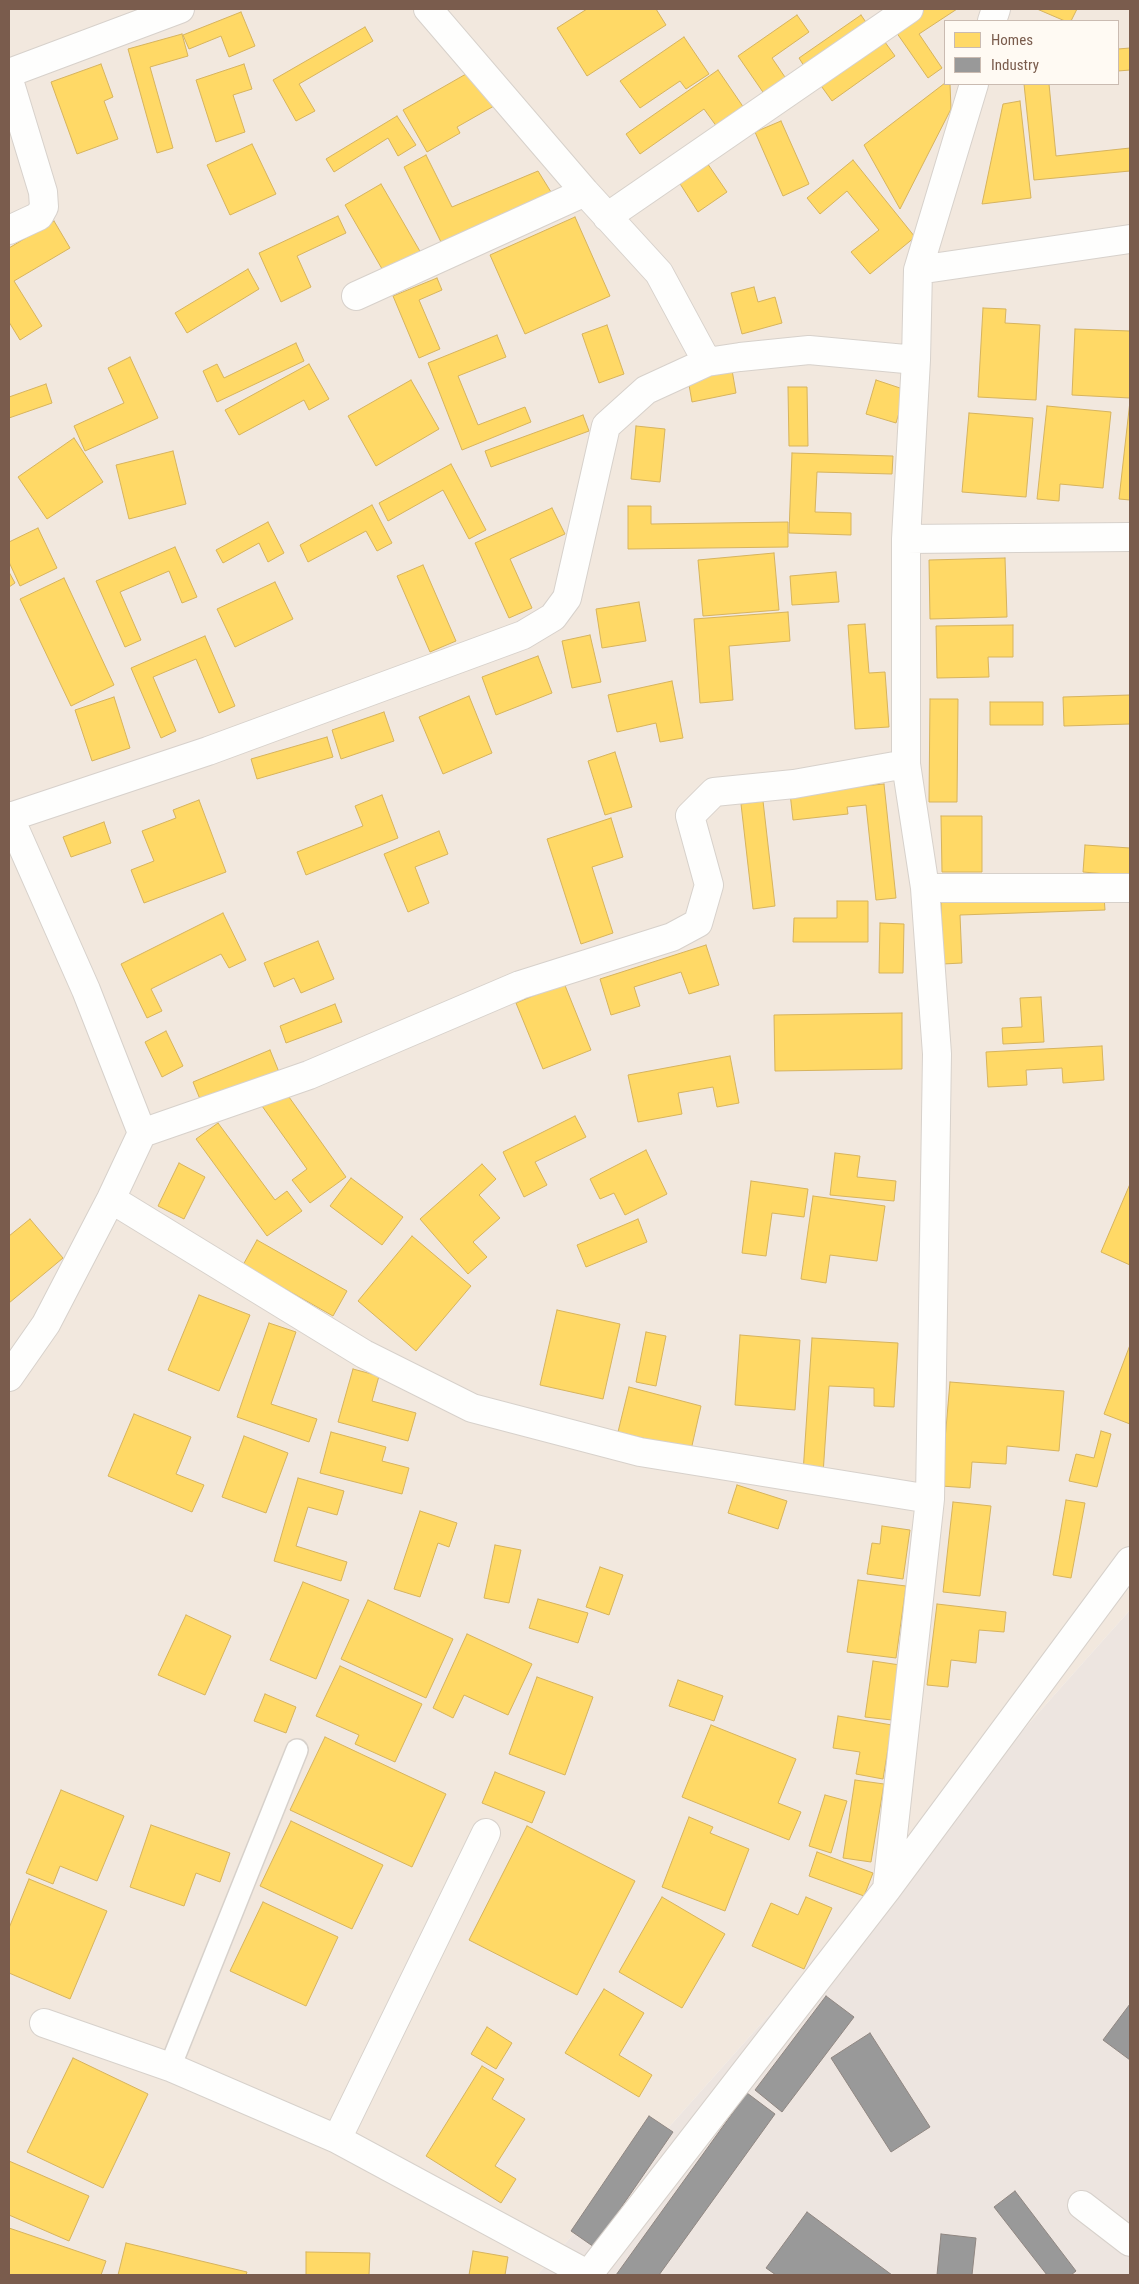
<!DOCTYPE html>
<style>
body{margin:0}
#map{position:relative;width:1139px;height:2284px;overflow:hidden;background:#f9f5f0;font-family:"Roboto Condensed",sans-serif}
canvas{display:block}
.frame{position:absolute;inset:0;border:10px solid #7a5c4d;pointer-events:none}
.legend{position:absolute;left:944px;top:20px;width:175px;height:65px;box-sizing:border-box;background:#fffaf3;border:1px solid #cabbb1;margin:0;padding:6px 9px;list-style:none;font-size:15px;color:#7a5c4d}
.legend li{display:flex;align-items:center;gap:10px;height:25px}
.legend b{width:25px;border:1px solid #cabbb1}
</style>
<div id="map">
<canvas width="1139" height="2284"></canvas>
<div class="frame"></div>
<ul class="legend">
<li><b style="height:14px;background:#ffd966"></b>Homes</li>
<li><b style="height:14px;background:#999"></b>Industry</li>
</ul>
</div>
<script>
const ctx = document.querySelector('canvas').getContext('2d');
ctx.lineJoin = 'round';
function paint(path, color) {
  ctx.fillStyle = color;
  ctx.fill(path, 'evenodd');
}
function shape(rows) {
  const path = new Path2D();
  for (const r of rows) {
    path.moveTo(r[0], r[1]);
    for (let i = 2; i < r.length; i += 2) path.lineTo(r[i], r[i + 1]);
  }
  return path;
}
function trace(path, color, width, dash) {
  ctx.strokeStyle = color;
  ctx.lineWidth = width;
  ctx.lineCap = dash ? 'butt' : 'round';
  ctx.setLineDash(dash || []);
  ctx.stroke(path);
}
const residential = shape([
 [9,9,1130,9,1130,1610,537,2275,9,2275],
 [945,21,1118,21,1118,84,945,84]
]);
const industrial = shape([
 [1130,1610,1130,2275,537,2275]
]);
const homes = shape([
 [587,9,656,9,666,25,587,76,557,28,587,9],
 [925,9,957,9,919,34,942,68,928,78,894,29,925,9],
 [1037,9,1077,9,1071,21,1065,21,1037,9],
 [241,12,255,46,229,57,221,36,189,49,183,35,241,12],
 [797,15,809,32,772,58,789,83,767,98,738,56,797,15],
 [861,15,872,31,809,74,799,58,861,15],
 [365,27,373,41,299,84,315,111,296,121,273,80,365,27],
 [182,34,188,56,150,67,173,148,157,153,128,49,182,34],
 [684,37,709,74,686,89,680,81,640,108,620,81,684,37],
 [882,38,895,56,832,101,819,83,882,38],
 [1130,48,1130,70,1118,71,1118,49,1130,48],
 [101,64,113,97,104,101,118,139,77,154,51,82,101,64],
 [244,64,252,89,233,95,245,132,216,142,196,80,244,64],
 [473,70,494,106,457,127,460,133,427,152,403,110,473,70],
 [718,70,744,108,717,127,704,109,640,154,626,134,718,70],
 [945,83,950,84,951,109,900,209,864,145,945,83],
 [1024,84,1049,84,1056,156,1130,148,1130,171,1034,180,1024,84],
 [1020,101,1031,198,982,204,1003,104,1020,101],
 [397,116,416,145,398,156,388,138,334,172,326,159,397,116],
 [781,121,809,184,783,196,755,132,781,121],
 [252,144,276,194,230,215,207,165,252,144],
 [426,155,452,207,538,171,551,192,441,242,404,167,426,155],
 [705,160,727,192,698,212,677,179,705,160],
 [853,160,915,237,870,274,851,252,879,230,847,191,820,214,807,198,853,160],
 [381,184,421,253,385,274,345,205,381,184],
 [338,216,346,233,297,256,311,287,281,302,259,253,338,216],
 [575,217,610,296,525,334,490,255,575,217],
 [54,221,70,248,14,281,42,326,20,340,9,322,9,248,54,221],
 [248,269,259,289,187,333,175,313,248,269],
 [437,278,442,290,419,300,440,349,419,358,393,296,437,278],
 [754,287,758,302,775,297,782,323,742,334,731,293,754,287],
 [983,308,1006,309,1005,323,1040,325,1036,400,978,397,983,308],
 [607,325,624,374,599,383,582,334,607,325],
 [1075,329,1130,331,1130,398,1072,395,1075,329],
 [497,335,506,357,458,376,478,425,525,407,531,422,462,450,428,363,497,335],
 [296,343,304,361,217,402,203,371,217,364,224,378,296,343],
 [130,357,158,418,85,451,74,426,124,403,108,368,130,357],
 [309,364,329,399,309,410,304,400,239,435,225,410,309,364],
 [732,370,736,393,692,402,688,379,732,370],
 [411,380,439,429,376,466,348,416,411,380],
 [876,380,906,390,896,423,866,414,876,380],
 [46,384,52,403,9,418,9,397,46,384],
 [788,387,807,387,808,446,789,446,788,387],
 [1130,401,1130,500,1119,499,1130,401],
 [1047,406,1111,412,1103,488,1060,484,1059,501,1037,499,1047,406],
 [969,413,1033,418,1026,497,962,492,969,413],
 [583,415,589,431,491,467,485,451,583,415],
 [636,426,665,429,660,482,631,479,636,426],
 [74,438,103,482,47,519,18,477,74,438],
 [173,451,186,504,129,519,116,465,173,451],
 [792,453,893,456,892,474,817,472,815,512,851,513,851,535,789,533,792,453],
 [451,464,486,530,469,539,443,490,388,521,379,503,451,464],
 [372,505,392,543,377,551,366,531,308,562,300,545,372,505],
 [628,506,651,506,651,524,788,522,788,547,628,549,628,506],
 [552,508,565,534,510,559,532,608,509,618,475,543,552,508],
 [268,522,284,553,268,562,259,543,223,563,216,550,268,522],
 [38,528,57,568,20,586,9,562,9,542,38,528],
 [175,547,197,597,182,603,169,571,120,592,141,640,125,647,96,581,175,547],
 [774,553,779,610,703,616,698,560,774,553],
 [1005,558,1007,617,930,619,929,560,1005,558],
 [423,565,456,641,430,652,397,576,423,565],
 [9,572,15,583,9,587,9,572],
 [836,572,839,602,792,605,790,576,836,572],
 [64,578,114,685,71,706,20,599,64,578],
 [275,582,293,619,235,647,217,609,275,582],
 [639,602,646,641,602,648,596,609,639,602],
 [788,612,790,641,729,646,733,700,700,703,694,619,788,612],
 [865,624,869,673,885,672,889,727,855,729,848,625,865,624],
 [1013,625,1013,657,988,657,989,677,937,678,936,626,1013,625],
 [590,635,601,682,572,688,562,641,590,635],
 [205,636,235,706,219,713,196,659,153,677,176,731,161,738,131,668,205,636],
 [538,656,552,693,496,715,482,677,538,656],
 [672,681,683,738,660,742,656,723,617,732,608,695,672,681],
 [1130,695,1130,724,1064,726,1063,697,1130,695],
 [469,696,492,753,443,774,419,717,469,696],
 [114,697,130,748,92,761,75,710,114,697],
 [930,699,958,699,957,802,929,802,930,699],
 [990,702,1043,702,1043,725,990,725,990,702],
 [384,712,394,741,341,759,332,730,384,712],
 [327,737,333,757,257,779,251,759,327,737],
 [615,752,632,807,605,815,588,761,615,752],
 [884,784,896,898,876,900,866,805,847,807,848,814,793,820,790,793,884,784],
 [382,795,398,838,306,875,297,852,363,826,355,806,382,795],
 [199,800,226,872,144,903,131,870,154,861,142,831,176,818,173,810,199,800],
 [763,801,775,906,753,909,741,804,763,801],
 [941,816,982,816,982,872,942,872,941,816],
 [611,818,623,857,592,867,613,933,581,944,547,839,611,818],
 [104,822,111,843,71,857,63,837,104,822],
 [439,831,448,854,415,867,429,903,408,912,384,854,439,831],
 [1085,845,1130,848,1130,876,1083,872,1085,845],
 [1104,896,1105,910,960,915,962,963,943,964,941,902,1104,896],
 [837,901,868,901,868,942,793,942,794,918,837,918,837,901],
 [223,913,246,960,229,968,221,954,151,989,162,1011,147,1018,121,964,223,913],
 [880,923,904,924,903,973,879,973,880,923],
 [318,941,334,979,301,993,294,978,274,987,264,963,318,941],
 [706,945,719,985,689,994,681,972,634,987,640,1006,611,1015,600,979,706,945],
 [564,983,591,1050,543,1069,516,1003,564,983],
 [1041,997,1044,1042,1003,1044,1002,1028,1022,1027,1020,998,1041,997],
 [335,1004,342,1022,286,1043,280,1026,335,1004],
 [902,1013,902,1069,775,1071,774,1015,902,1013],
 [166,1031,183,1066,162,1077,145,1042,166,1031],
 [1102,1046,1104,1080,1063,1083,1062,1068,1026,1070,1027,1085,988,1087,986,1052,1102,1046],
 [270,1050,279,1072,202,1104,193,1082,270,1050],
 [730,1056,739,1103,717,1107,713,1087,678,1093,682,1114,638,1122,628,1075,730,1056],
 [284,1090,346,1177,310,1203,292,1180,307,1169,262,1106,284,1090],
 [575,1116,586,1137,535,1162,547,1185,524,1197,503,1152,575,1116],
 [218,1123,275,1200,287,1191,302,1211,267,1236,196,1139,218,1123],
 [646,1150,667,1194,625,1215,614,1193,600,1199,590,1179,646,1150],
 [835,1153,860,1156,857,1177,896,1181,894,1201,830,1195,835,1153],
 [179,1163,205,1177,184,1219,158,1206,179,1163],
 [482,1164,496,1179,479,1195,500,1218,473,1242,487,1257,468,1274,420,1219,482,1164],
 [351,1178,403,1217,382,1245,330,1206,351,1178],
 [751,1181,808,1189,804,1217,772,1213,766,1256,742,1253,751,1181],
 [1130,1184,1130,1265,1101,1252,1130,1184],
 [813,1196,885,1206,877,1261,830,1255,826,1283,801,1279,813,1196],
 [30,1219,63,1258,9,1303,9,1236,30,1219],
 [638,1219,647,1242,586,1267,577,1245,638,1219],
 [412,1236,471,1286,416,1351,358,1301,412,1236],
 [257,1240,347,1291,333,1316,243,1265,257,1240],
 [199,1295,250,1315,219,1391,168,1370,199,1295],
 [557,1310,620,1324,603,1399,540,1385,557,1310],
 [269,1323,296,1332,271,1404,317,1419,309,1442,237,1417,269,1323],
 [646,1332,666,1336,656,1386,636,1382,646,1332],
 [740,1335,800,1340,795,1410,735,1405,740,1335],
 [812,1338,898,1343,894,1407,874,1406,874,1388,829,1386,823,1474,803,1473,812,1338],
 [1130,1345,1130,1424,1104,1414,1130,1345],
 [353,1369,379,1376,372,1401,416,1413,408,1441,338,1422,353,1369],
 [950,1382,1064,1391,1059,1451,1007,1446,1006,1464,972,1462,970,1488,941,1486,950,1382],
 [629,1387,701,1406,691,1450,618,1432,629,1387],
 [134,1414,191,1437,176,1474,204,1485,192,1512,108,1476,134,1414],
 [1101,1431,1111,1434,1097,1487,1069,1481,1076,1454,1094,1458,1101,1431],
 [331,1432,386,1447,382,1461,409,1468,402,1494,320,1473,331,1432],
 [244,1436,288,1453,266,1513,222,1497,244,1436],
 [298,1478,344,1491,337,1515,308,1507,296,1546,347,1562,341,1581,274,1561,298,1478],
 [737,1485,787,1501,778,1529,728,1513,737,1485],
 [1066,1500,1085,1503,1071,1578,1053,1575,1066,1500],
 [953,1502,991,1506,980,1596,943,1592,953,1502],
 [420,1511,457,1523,449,1547,438,1543,420,1597,394,1589,420,1511],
 [882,1526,910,1530,903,1579,867,1574,872,1543,880,1544,882,1526],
 [495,1545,521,1550,509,1603,484,1598,495,1545],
 [600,1567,623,1575,609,1615,586,1607,600,1567],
 [858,1580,906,1586,896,1658,847,1652,858,1580],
 [303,1582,349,1600,316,1679,270,1660,303,1582],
 [538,1599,588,1613,578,1643,529,1628,538,1599],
 [368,1600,453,1639,426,1698,341,1659,368,1600],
 [937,1604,1006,1612,1004,1632,979,1630,976,1663,951,1660,948,1687,927,1685,937,1604],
 [186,1615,231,1636,205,1695,158,1675,186,1615],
 [467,1634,532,1664,508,1715,464,1695,453,1718,433,1708,467,1634],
 [873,1661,900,1665,892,1720,865,1717,873,1661],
 [340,1666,422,1704,395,1762,355,1744,359,1735,316,1716,340,1666],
 [537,1677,593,1697,565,1775,509,1754,537,1677],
 [678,1680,723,1696,714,1721,669,1706,678,1680],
 [265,1694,296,1707,286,1733,254,1721,265,1694],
 [838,1716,892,1725,883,1779,856,1774,860,1752,833,1748,838,1716],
 [711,1725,796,1759,778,1803,801,1812,789,1840,682,1797,711,1725],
 [325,1737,446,1794,412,1867,290,1810,325,1737],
 [495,1772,545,1792,532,1823,482,1803,495,1772],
 [855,1780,884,1784,871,1862,843,1858,855,1780],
 [61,1790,124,1816,97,1881,60,1866,53,1884,26,1873,61,1790],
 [825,1795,847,1801,831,1853,809,1846,825,1795],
 [689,1817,713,1827,710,1833,749,1849,725,1911,662,1887,689,1817],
 [291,1821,383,1865,352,1929,260,1886,291,1821],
 [151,1825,230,1853,220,1882,196,1873,184,1906,130,1887,151,1825],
 [527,1826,635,1881,577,1995,469,1940,527,1826],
 [817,1852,873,1873,864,1896,809,1876,817,1852],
 [29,1879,107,1911,70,1999,9,1973,9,1928,29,1879],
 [662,1897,725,1934,682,2008,619,1972,662,1897],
 [806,1897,832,1908,804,1969,752,1946,771,1903,798,1915,806,1897],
 [263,1902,338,1937,306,2006,230,1971,263,1902],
 [604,1989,644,2013,619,2055,652,2075,639,2097,565,2053,604,1989],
 [487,2027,512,2043,496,2069,471,2054,487,2027],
 [73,2058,148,2094,103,2188,27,2152,73,2058],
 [482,2066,504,2079,492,2099,525,2119,495,2166,516,2179,501,2203,426,2156,482,2066],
 [9,2161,89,2196,69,2241,9,2215,9,2161],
 [9,2228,106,2261,101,2275,9,2275,9,2228],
 [126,2243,247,2272,246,2275,118,2275,126,2243],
 [473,2251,508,2257,505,2275,469,2275,473,2251],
 [306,2252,370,2253,369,2275,306,2275,306,2252]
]);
const industry = shape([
 [826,1996,854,2017,782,2112,755,2090,826,1996],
 [1130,2004,1130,2060,1103,2040,1130,2004],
 [870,2033,930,2127,891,2152,831,2058,870,2033],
 [747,2093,775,2114,659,2275,616,2275,747,2093],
 [649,2116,673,2132,594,2247,571,2231,649,2116],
 [1015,2191,1076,2271,1071,2275,1047,2275,994,2207,1015,2191],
 [807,2212,892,2275,776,2275,766,2268,807,2212],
 [941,2234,976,2238,972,2275,937,2275,941,2234]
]);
const lane = shape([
 [170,2067,297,1750]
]);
const street = shape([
 [428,9,585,192,659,273,707,362],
 [992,21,996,9],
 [9,73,180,9],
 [9,80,43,192,44,207,39,216,9,230],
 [607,217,909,9],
 [918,270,1130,239],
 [356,296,585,192],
 [906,539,1130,537],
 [9,816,86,990,142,1133,111,1199,46,1324,9,1377],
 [10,817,208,751,523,635,553,617,567,598,606,426,646,390,707,362,740,357,809,350,916,360],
 [925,888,1130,888],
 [142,1133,309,1075,520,985,672,937,698,923,709,885,690,816,714,792,794,784,906,764],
 [111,1199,364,1354,472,1408,640,1452,930,1499],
 [887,1889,930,1499,937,1054,925,888,906,764,906,539,916,360,918,270,974,84],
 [44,2023,170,2067,337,2139,589,2275],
 [337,2139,486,1833],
 [1082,2205,1130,2242],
 [588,2275,887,1889,1130,1561]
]);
paint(residential, '#f2e8de');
paint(industrial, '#ede5e0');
paint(homes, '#ffd966');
trace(homes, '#d7b45e', 1);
paint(industry, '#999');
trace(industry, '#908782', 1);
trace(lane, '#d7d1cb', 24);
trace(street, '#d7d1cb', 30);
trace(lane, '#fefefd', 21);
trace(street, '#fefefd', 28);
</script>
